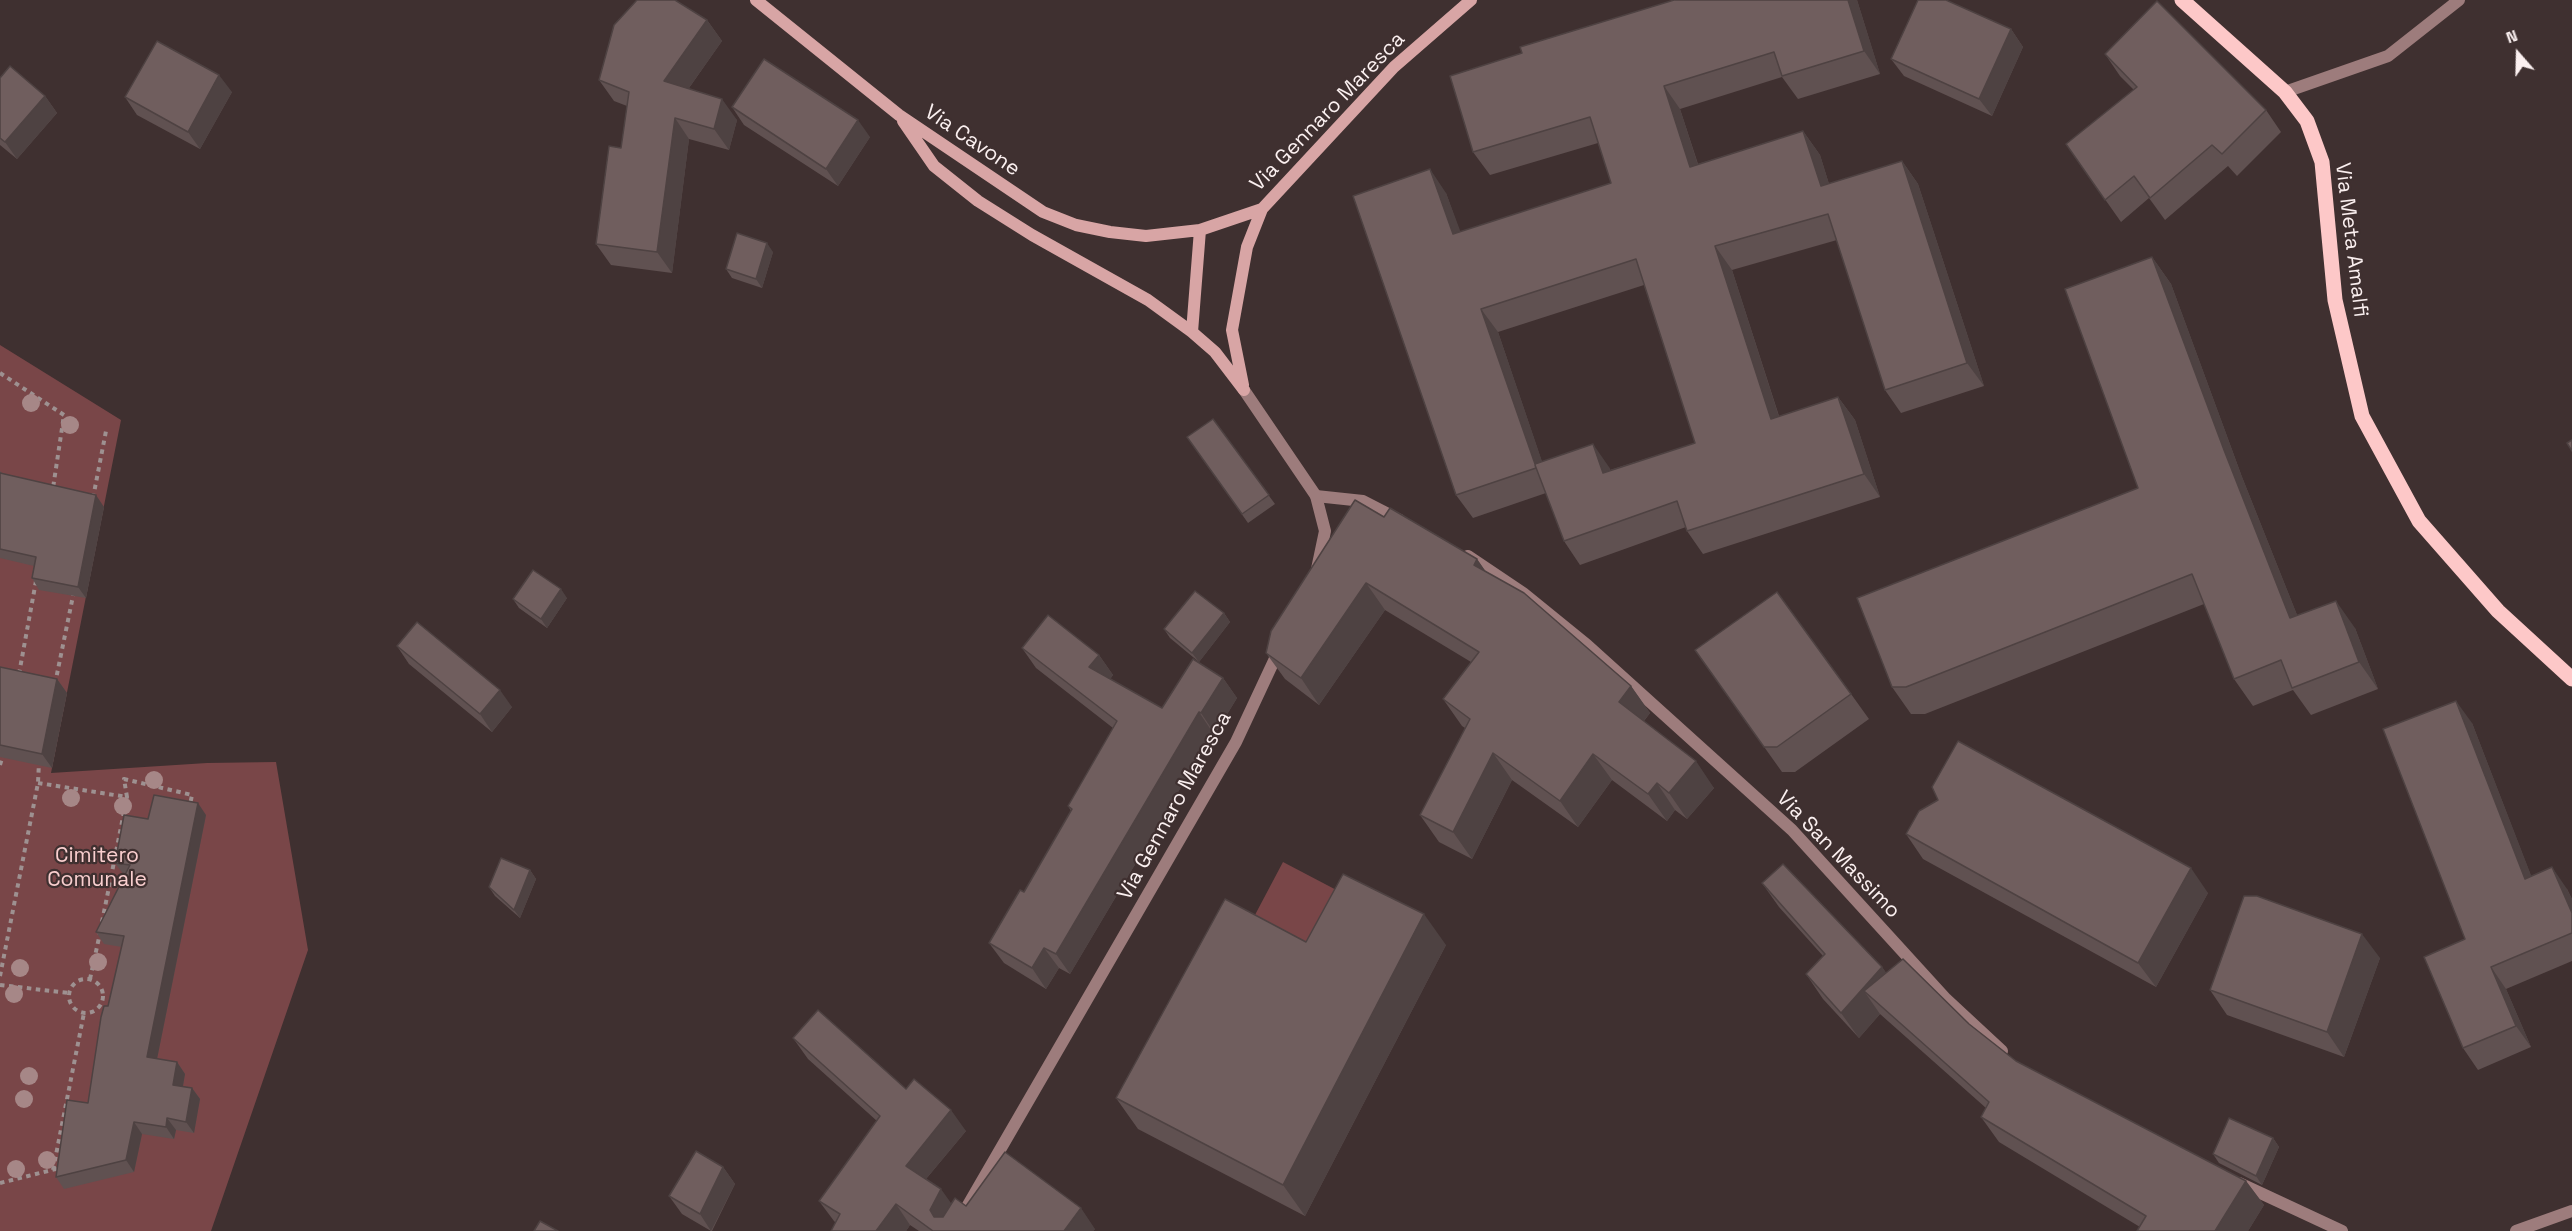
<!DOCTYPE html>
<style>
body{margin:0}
#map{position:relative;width:2572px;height:1231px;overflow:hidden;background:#3f3030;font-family:"Space Grotesk",sans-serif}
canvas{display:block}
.north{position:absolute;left:2488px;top:24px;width:60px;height:60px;-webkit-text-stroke:4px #3f3030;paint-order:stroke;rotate:340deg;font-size:16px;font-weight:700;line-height:24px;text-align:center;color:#fbf0f0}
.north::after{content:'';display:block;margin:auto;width:21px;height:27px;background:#fbf0f0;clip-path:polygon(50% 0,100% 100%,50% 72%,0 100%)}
</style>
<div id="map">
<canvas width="2572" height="1231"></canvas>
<div class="north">N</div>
</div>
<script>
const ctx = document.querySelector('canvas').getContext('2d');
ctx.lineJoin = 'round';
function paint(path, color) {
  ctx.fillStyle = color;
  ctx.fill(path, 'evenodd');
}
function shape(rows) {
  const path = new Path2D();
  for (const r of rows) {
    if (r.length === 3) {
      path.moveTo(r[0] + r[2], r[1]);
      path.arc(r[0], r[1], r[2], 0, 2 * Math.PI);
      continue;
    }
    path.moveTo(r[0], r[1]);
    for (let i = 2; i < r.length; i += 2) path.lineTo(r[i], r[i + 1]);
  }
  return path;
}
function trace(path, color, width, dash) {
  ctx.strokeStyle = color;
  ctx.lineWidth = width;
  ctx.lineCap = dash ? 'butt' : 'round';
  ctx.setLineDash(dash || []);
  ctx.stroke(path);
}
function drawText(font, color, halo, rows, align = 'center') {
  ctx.font = font + ' "Space Grotesk",sans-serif';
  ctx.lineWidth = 4.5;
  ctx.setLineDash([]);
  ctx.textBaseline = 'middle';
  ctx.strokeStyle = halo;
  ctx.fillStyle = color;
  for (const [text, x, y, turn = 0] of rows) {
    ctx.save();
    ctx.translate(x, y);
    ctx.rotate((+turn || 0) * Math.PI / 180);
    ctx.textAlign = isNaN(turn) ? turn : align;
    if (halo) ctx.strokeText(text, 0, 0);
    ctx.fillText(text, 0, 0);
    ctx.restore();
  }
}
const green = shape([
 [0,345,121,420,51,773,207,763,276,762,308,950,211,1231,0,1231],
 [1283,862,1365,905,1328,973,1247,930]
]);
const path = shape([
 [0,373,64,415,53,488],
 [93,498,106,431],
 [19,674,36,581],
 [55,684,74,591],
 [0,765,3,755],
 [38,783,127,797,124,779,192,795,190,805],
 [102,922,127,797],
 [0,976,38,783,39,762],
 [90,979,100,933],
 [86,996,17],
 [0,985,69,993],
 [53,1170,84,1013],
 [0,1183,60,1168]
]);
const lane = shape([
 [1316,496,1363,501,1400,520],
 [1468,556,1523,593,1587,645,1792,830,1946,999,2002,1051],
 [2239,1183,2342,1231],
 [2516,1231,2572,1211]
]);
const street = shape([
 [2285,92,2388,56,2459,0],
 [1244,390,1316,496,1325,531,1317,569],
 [953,1231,1236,742,1279,650]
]);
const secondary = shape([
 [756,0,899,115,1043,212,1076,225,1110,232,1146,236,1200,230,1262,209,1394,67,1471,0],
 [903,121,934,166,978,201,1032,235,1148,300,1192,332,1215,352,1244,390],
 [1192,332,1200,230],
 [1243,385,1232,330,1247,247,1262,209]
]);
const primary = shape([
 [2182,0,2285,92,2307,121,2322,162,2335,300,2362,416,2419,521,2498,611,2572,679]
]);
const trees = [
 [31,403],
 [70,425],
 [154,780],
 [71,798],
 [123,806],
 [98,962],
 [20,968],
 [14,994],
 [29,1076],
 [24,1099],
 [47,1160],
 [16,1169]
];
const wall = shape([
 [1857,0,1880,74,1798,99,1782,77,1680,109,1698,164,1803,131,1820,155,1829,184,1902,161,1918,184,1984,386,1901,413,1885,390,1837,240,1732,270,1779,416,1838,397,1855,420,1880,497,1703,554,1687,531,1686,527,1580,565,1564,541,1546,493,1473,518,1456,495,1446,193,1460,232,1611,183,1598,143,1490,175,1473,152],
 [1644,285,1695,443,1610,470,1609,467,1542,462,1498,332],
 [707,20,722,41,689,88,737,120,729,150,689,139,672,273,611,265,596,244,621,148,627,106,614,101,599,80],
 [2011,29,2023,47,1992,116,1904,76,1891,59],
 [2105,54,2266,110,2281,132,2237,176,2228,166,2165,220,2149,198,2121,222,2066,144,2134,90,2120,76],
 [0,78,45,96,57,113,17,159,0,145],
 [232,92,200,149,137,115,125,97],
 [732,107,870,137,838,186,744,125],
 [773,252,762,288,732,278,726,269],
 [2152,257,2171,284,2242,477,2297,615,2355,628,2378,689,2311,715,2293,690,2253,706,2234,679,2204,604,1925,714,1911,714,1892,687,2138,488],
 [1213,419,1275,504,1248,523,1187,437],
 [0,471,2,473,104,507,86,598,39,590,32,578,34,566,0,558],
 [1384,517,1477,559,1485,571,1631,686,1650,713,1644,721,1714,788,1687,819,1675,810,1667,821,1612,780,1578,827,1512,780,1472,859,1439,842,1420,815,1465,728,1462,726,1443,699,1471,662,1385,610,1319,705,1285,679,1266,653],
 [567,598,547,628,519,608,513,599],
 [1224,613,1230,622,1199,662,1170,638,1164,629],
 [397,646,512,707,492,732,409,664],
 [1022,648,1099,655,1113,675,1110,679,1162,708,1223,678,1237,698,1215,734,1213,733,1070,974,1059,968,1046,989,1004,963,989,943,1024,892,1071,811,1068,806,1113,728,1036,668],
 [1695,650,1851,694,1869,719,1795,772,1782,772],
 [0,667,57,679,67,693,52,768,0,757],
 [2472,723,2531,876,2567,889,2572,899,2572,961,2506,989,2531,1047,2478,1070,2463,1048],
 [1938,800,2208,893,2156,987,1923,859,1906,834],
 [206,815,157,1059,177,1062,185,1074,183,1086,192,1088,200,1099,194,1133,176,1130,174,1139,142,1134,134,1172,64,1189,56,1177,88,1103,108,1006,122,947,104,944,96,932,125,875,124,875,115,863,148,819],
 [530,870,536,879,520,918,495,896,489,887],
 [1762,883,1882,967,1886,973,1969,1024,2016,1061,2246,1181,2264,1205,2248,1231,2137,1231,2140,1227,1999,1142,1981,1117,1986,1108,1880,1014,1859,1038,1823,999,1806,974,1823,956,1779,907],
 [1306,942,1446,945,1305,1216,1138,1129,1116,1098],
 [2380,958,2344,1057,2227,1015,2210,990],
 [793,1038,906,1089,966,1131,926,1179,951,1204,1095,1229,1093,1231,919,1231,910,1225,906,1231,831,1231,836,1223,834,1221,819,1201,877,1121,808,1059],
 [2273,1138,2279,1147,2262,1185,2219,1163,2213,1154],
 [723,1167,735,1184,712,1231,711,1231,682,1214,669,1196]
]);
const shadedWall = shape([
 [1848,0,1857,0,1880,74,1864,51],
 [707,20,722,41,679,102,664,81],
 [2011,29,2023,47,1992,116,1979,99],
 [219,75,232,92,200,149,188,132],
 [1664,86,1680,109,1706,190,1690,167],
 [45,96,57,113,17,159,5,142],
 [722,99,737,120,729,150,714,129],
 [675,118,689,139,672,273,657,252],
 [858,120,870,137,838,186,826,169],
 [1803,131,1820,155,1837,210,1821,186],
 [1902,161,1918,184,1984,386,1967,363],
 [1430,169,1446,193,1470,257,1453,234],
 [767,243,773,252,762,288,756,279],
 [1715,246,1732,270,1787,442,1771,419],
 [2152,257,2171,284,2242,477,2309,645,2290,618,2224,450],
 [1481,309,1498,332,1551,488,1535,464],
 [1838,397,1855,420,1880,497,1864,474],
 [1593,444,1609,467,1619,496,1603,473],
 [96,495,104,507,86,598,78,587],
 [1477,559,1496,586,1474,565],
 [1366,583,1385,610,1319,705,1301,678],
 [561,589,567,598,547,628,541,619],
 [2336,601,2355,628,2378,689,2359,662],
 [1224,613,1230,622,1199,662,1192,653],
 [1099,655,1113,675,1104,688,1089,667],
 [1223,678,1237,698,1215,734,1201,713],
 [57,679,67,693,52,768,42,754],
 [1631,686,1650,713,1638,728,1619,702],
 [500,690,512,707,492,732,480,714],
 [2456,701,2472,723,2541,901,2525,879],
 [1199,712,1213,733,1070,974,1056,954],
 [1493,753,1512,780,1472,859,1453,832],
 [1593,754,1612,780,1578,827,1560,801],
 [1696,761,1714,788,1687,819,1669,793],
 [1657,783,1675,810,1667,821,1648,794],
 [198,803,206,815,155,1069,147,1057],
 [2552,867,2567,889,2572,899,2572,913],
 [2191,868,2208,893,2156,987,2138,963],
 [530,870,536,879,520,918,514,910],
 [1424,914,1446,945,1305,1216,1283,1185],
 [2362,934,2380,958,2344,1057,2327,1032],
 [1044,948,1059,968,1046,989,1032,968],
 [1882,967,1900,992,1864,991,1880,1014,1859,1038,1841,1013],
 [2491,967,2506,989,2531,1047,2516,1026],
 [177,1062,185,1074,181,1097,173,1085],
 [192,1088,200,1099,194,1133,186,1122],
 [951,1110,966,1131,920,1186,906,1166],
 [167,1118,176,1130,174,1139,166,1127],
 [134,1122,142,1134,134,1172,126,1160],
 [2273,1138,2279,1147,2262,1185,2256,1176],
 [723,1167,735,1184,711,1231,700,1214],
 [2246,1181,2264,1205,2248,1231,2215,1231],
 [941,1189,956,1210,945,1231,934,1217,930,1210],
 [896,1204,910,1225,906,1231,876,1231],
 [1081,1208,1095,1229,1093,1231,1064,1231]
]);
const building = shape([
 [637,0,675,0,707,20,664,81,722,99,714,129,675,118,657,252,596,244,609,146,621,148,629,92,599,80,614,25,637,0],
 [1674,0,1848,0,1864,51,1782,76,1774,52,1664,86,1690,167,1803,131,1821,186,1902,161,1967,363,1885,390,1828,214,1715,246,1771,419,1838,397,1864,474,1687,531,1677,501,1564,541,1535,465,1536,468,1456,495,1353,196,1430,169,1453,234,1611,183,1590,117,1473,152,1450,76,1522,53,1520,47,1674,0],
 [1636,259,1695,443,1603,473,1593,444,1535,464,1481,309,1636,259],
 [1918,0,1946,0,2011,29,1979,99,1891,59,1918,0],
 [2157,1,2266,110,2222,154,2212,145,2150,198,2134,176,2105,200,2066,144,2137,87,2105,54,2157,1],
 [157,41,219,75,188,132,125,97,157,41],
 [764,59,858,120,826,169,732,107,764,59],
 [10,66,45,96,5,142,0,138,0,78,10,66],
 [737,233,767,243,756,279,726,269,737,233],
 [2152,257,2224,450,2290,618,2336,601,2359,662,2292,688,2281,660,2234,679,2192,574,1906,687,1892,687,1857,598,2138,488,2065,289,2152,257],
 [1213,419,1269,495,1242,514,1187,437,1213,419],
 [2572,440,2572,451,2567,443,2572,440],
 [0,473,96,495,78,587,32,578,36,557,0,549,0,473],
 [1355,500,1384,517,1390,508,1477,559,1474,565,1524,593,1631,686,1619,702,1696,761,1669,793,1657,783,1648,794,1593,754,1560,801,1493,753,1453,832,1420,815,1470,719,1443,699,1479,652,1366,583,1301,678,1266,653,1271,631,1355,500],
 [533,570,561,589,541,619,513,599,533,570],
 [1195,591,1224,613,1192,653,1164,629,1195,591],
 [1777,592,1851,694,1777,747,1764,747,1695,650,1777,592],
 [1048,615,1099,655,1089,667,1162,708,1193,659,1223,678,1201,713,1199,712,1056,954,1044,948,1032,968,989,943,1020,890,1024,892,1072,809,1068,806,1117,721,1022,648,1048,615],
 [417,622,500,690,480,714,397,646,417,622],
 [0,667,57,679,42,754,0,745,0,667],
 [2456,701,2525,879,2552,867,2572,913,2572,933,2491,967,2516,1026,2463,1048,2424,957,2465,939,2383,729,2456,701],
 [1958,741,2191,868,2138,963,1906,834,1919,811,1938,800,1932,787,1958,741],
 [154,795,198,803,147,1057,177,1062,173,1085,192,1088,186,1122,167,1118,166,1127,134,1122,126,1160,56,1177,67,1100,88,1103,101,1017,104,1006,108,1006,124,936,96,932,130,865,115,863,124,815,148,819,154,795],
 [501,858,530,870,514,910,489,887,501,858],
 [1783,864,1882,967,1841,1013,1806,974,1825,954,1762,883,1783,864],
 [1343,874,1424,914,1283,1185,1116,1098,1225,899,1306,942,1343,874],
 [2244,896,2257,896,2362,934,2327,1032,2210,990,2244,896],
 [1903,959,1969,1024,2016,1061,2246,1181,2215,1231,2137,1231,2146,1216,1981,1117,1989,1102,1864,991,1903,959],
 [818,1010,906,1089,914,1079,951,1110,906,1166,941,1189,930,1210,934,1217,943,1217,955,1198,966,1206,1005,1152,1081,1208,1064,1231,933,1231,896,1204,876,1231,831,1231,840,1214,819,1201,880,1116,793,1038,818,1010],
 [2229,1118,2273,1138,2256,1176,2213,1154,2229,1118],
 [696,1151,723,1167,700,1214,669,1196,696,1151],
 [540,1221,558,1231,534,1231,540,1221]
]);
const streetNames = [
 ["Via Gennaro Maresca",1328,112,-46],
 ["Via Cavone",972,141,34],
 ["Via Meta Amalfi",2351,240,83],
 ["Via Gennaro Maresca",1175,806,-61],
 ["Via San Massimo",1838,855,46]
];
const parkNames = [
 ["Cimitero",97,856],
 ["Comunale",97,880]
];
paint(green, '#794648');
trace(path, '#9e9191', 4, [4.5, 4.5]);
trace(lane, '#9d7c7c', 12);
trace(street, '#9d7c7c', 12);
trace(secondary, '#d8a5a5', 12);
trace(primary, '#fdc8c8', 15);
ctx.fillStyle = '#a68787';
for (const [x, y] of trees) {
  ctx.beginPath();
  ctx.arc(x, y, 9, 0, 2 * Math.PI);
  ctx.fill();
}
paint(wall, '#605151');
paint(shadedWall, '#4e4242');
paint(building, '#705e5e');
trace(building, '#4e4242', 1.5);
drawText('21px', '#fbf0f0', '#3f3030', streetNames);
drawText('21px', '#facfcf', '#3f3030', parkNames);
</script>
